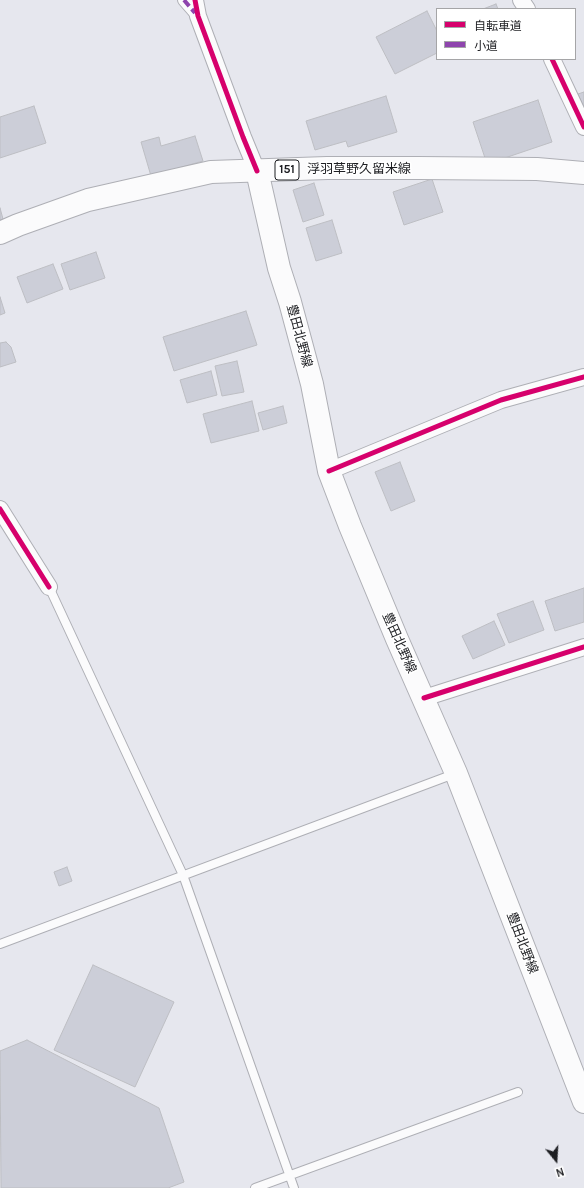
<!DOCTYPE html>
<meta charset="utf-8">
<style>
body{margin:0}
#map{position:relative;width:584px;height:1188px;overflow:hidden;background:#e6e7ee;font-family:Karla,"Noto Sans JP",sans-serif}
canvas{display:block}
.legend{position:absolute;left:436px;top:8px;width:140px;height:52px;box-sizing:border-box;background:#fff;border:1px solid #a5a5a7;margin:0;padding:5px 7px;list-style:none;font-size:12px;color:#1d1e22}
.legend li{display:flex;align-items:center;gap:8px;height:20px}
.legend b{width:20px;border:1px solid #a5a5a7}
.north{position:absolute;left:536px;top:1140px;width:40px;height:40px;-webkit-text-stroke:3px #fff;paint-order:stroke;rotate:162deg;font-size:11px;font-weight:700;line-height:16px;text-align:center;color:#1d1e22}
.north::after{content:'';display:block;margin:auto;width:14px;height:18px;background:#1d1e22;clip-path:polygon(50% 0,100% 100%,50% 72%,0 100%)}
</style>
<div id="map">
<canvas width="584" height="1188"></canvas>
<ul class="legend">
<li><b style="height:5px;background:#d6006c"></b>自転車道</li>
<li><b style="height:5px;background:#8e44ad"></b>小道</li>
</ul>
<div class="north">N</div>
</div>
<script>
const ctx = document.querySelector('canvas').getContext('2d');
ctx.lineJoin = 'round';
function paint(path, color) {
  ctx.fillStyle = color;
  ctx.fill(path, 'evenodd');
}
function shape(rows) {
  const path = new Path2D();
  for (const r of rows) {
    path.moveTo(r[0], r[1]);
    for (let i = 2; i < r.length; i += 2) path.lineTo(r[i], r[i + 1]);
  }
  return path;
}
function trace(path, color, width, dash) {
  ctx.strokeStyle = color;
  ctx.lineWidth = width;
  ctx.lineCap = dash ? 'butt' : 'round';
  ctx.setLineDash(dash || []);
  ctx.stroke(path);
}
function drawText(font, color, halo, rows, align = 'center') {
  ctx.font = font + ' Karla,"Noto Sans JP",sans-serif';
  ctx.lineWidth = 3;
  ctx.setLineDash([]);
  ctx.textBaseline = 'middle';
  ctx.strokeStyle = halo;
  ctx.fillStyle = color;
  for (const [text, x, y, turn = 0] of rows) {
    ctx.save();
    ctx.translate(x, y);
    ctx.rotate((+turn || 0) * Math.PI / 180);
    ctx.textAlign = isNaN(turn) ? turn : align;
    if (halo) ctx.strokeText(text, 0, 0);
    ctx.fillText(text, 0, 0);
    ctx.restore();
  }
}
const building = shape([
 [496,4,498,9,483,9,496,4],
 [427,11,437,31,437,53,395,74,376,37,427,11],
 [584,92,584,108,578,94,584,92],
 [386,96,397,132,348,147,346,141,315,150,306,121,386,96],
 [538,100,552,142,487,164,473,122,538,100],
 [34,106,46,143,0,158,0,117,34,106],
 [195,136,203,161,151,176,141,142,159,137,161,146,195,136],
 [432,179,443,212,404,225,393,192,432,179],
 [314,183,324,215,303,222,293,190,314,183],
 [0,208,3,219,0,220,0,208],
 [332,220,342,253,316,261,306,228,332,220],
 [96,252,105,278,70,290,61,264,96,252],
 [53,264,63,289,27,303,17,277,53,264],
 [0,297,5,313,0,315,0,297],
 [246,311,257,345,174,371,163,337,246,311],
 [6,342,11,347,16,362,0,367,0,343,6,342],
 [237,361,244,392,222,396,215,366,237,361],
 [211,371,217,395,187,403,180,380,211,371],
 [252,401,259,431,211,443,203,414,252,401],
 [283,406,287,423,263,430,258,413,283,406],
 [400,462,415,501,391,511,375,472,400,462],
 [584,588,584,622,555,631,545,601,584,588],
 [533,601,544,630,509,643,497,614,533,601],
 [494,621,505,645,473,659,462,636,494,621],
 [67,867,72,881,59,886,54,872,67,867],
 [93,965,174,1002,135,1087,54,1050,93,965],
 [27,1040,159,1108,184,1182,168,1188,1,1188,0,1051,27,1040]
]);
const service = shape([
 [49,587,183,875,294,1188],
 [0,944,454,774],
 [255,1188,518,1092]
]);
const pedestrian = shape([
 [184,0,198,16]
]);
const minor = shape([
 [195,0,198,16,243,137,257,171],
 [521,0,527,9],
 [552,59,584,127],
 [329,471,501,400,584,377],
 [0,509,49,587],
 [424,698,584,647]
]);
const secondary = shape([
 [257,171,279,268,290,302,312,384,329,471,350,526,397,639,456,773,584,1102]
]);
const primary = shape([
 [0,233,18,225,88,200,211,172,327,168,419,168,537,169,584,173]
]);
const quiet = shape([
 [184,0,195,13]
]);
const cycleway = shape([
 [195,0,198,16,243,137,257,171],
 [552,59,584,127],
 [329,471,501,400,584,377],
 [0,509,49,587],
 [424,698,584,647]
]);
const shields = [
 [287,170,24]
];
const shieldNames = [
 ["151",287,170]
];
const streetNames = [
 ["浮羽草野久留米線",359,169],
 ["豊田北野線",299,336,75],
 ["豊田北野線",399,643,66],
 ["豊田北野線",522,943,69]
];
paint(building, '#ccced8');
trace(building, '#bdbec3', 1);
trace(service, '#aeafb5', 10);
trace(pedestrian, '#aeafb5', 14);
trace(minor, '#aeafb5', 18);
trace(secondary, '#aeafb5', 24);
trace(primary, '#aeafb5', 24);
trace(service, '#fbfbfc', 8);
trace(pedestrian, '#fbfbfc', 12);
trace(minor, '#fbfbfc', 16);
trace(secondary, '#fbfbfc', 22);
trace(primary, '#fbfbfc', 22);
trace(quiet, '#8e44ad', 4, [8, 4]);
trace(cycleway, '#d6006c', 5);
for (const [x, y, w] of shields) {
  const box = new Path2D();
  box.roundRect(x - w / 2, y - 10, w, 20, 3);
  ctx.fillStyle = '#fff';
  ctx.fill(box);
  trace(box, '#1d1e22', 1);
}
drawText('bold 12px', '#1d1e22', null, shieldNames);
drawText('13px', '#1d1e22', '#fff', streetNames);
</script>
